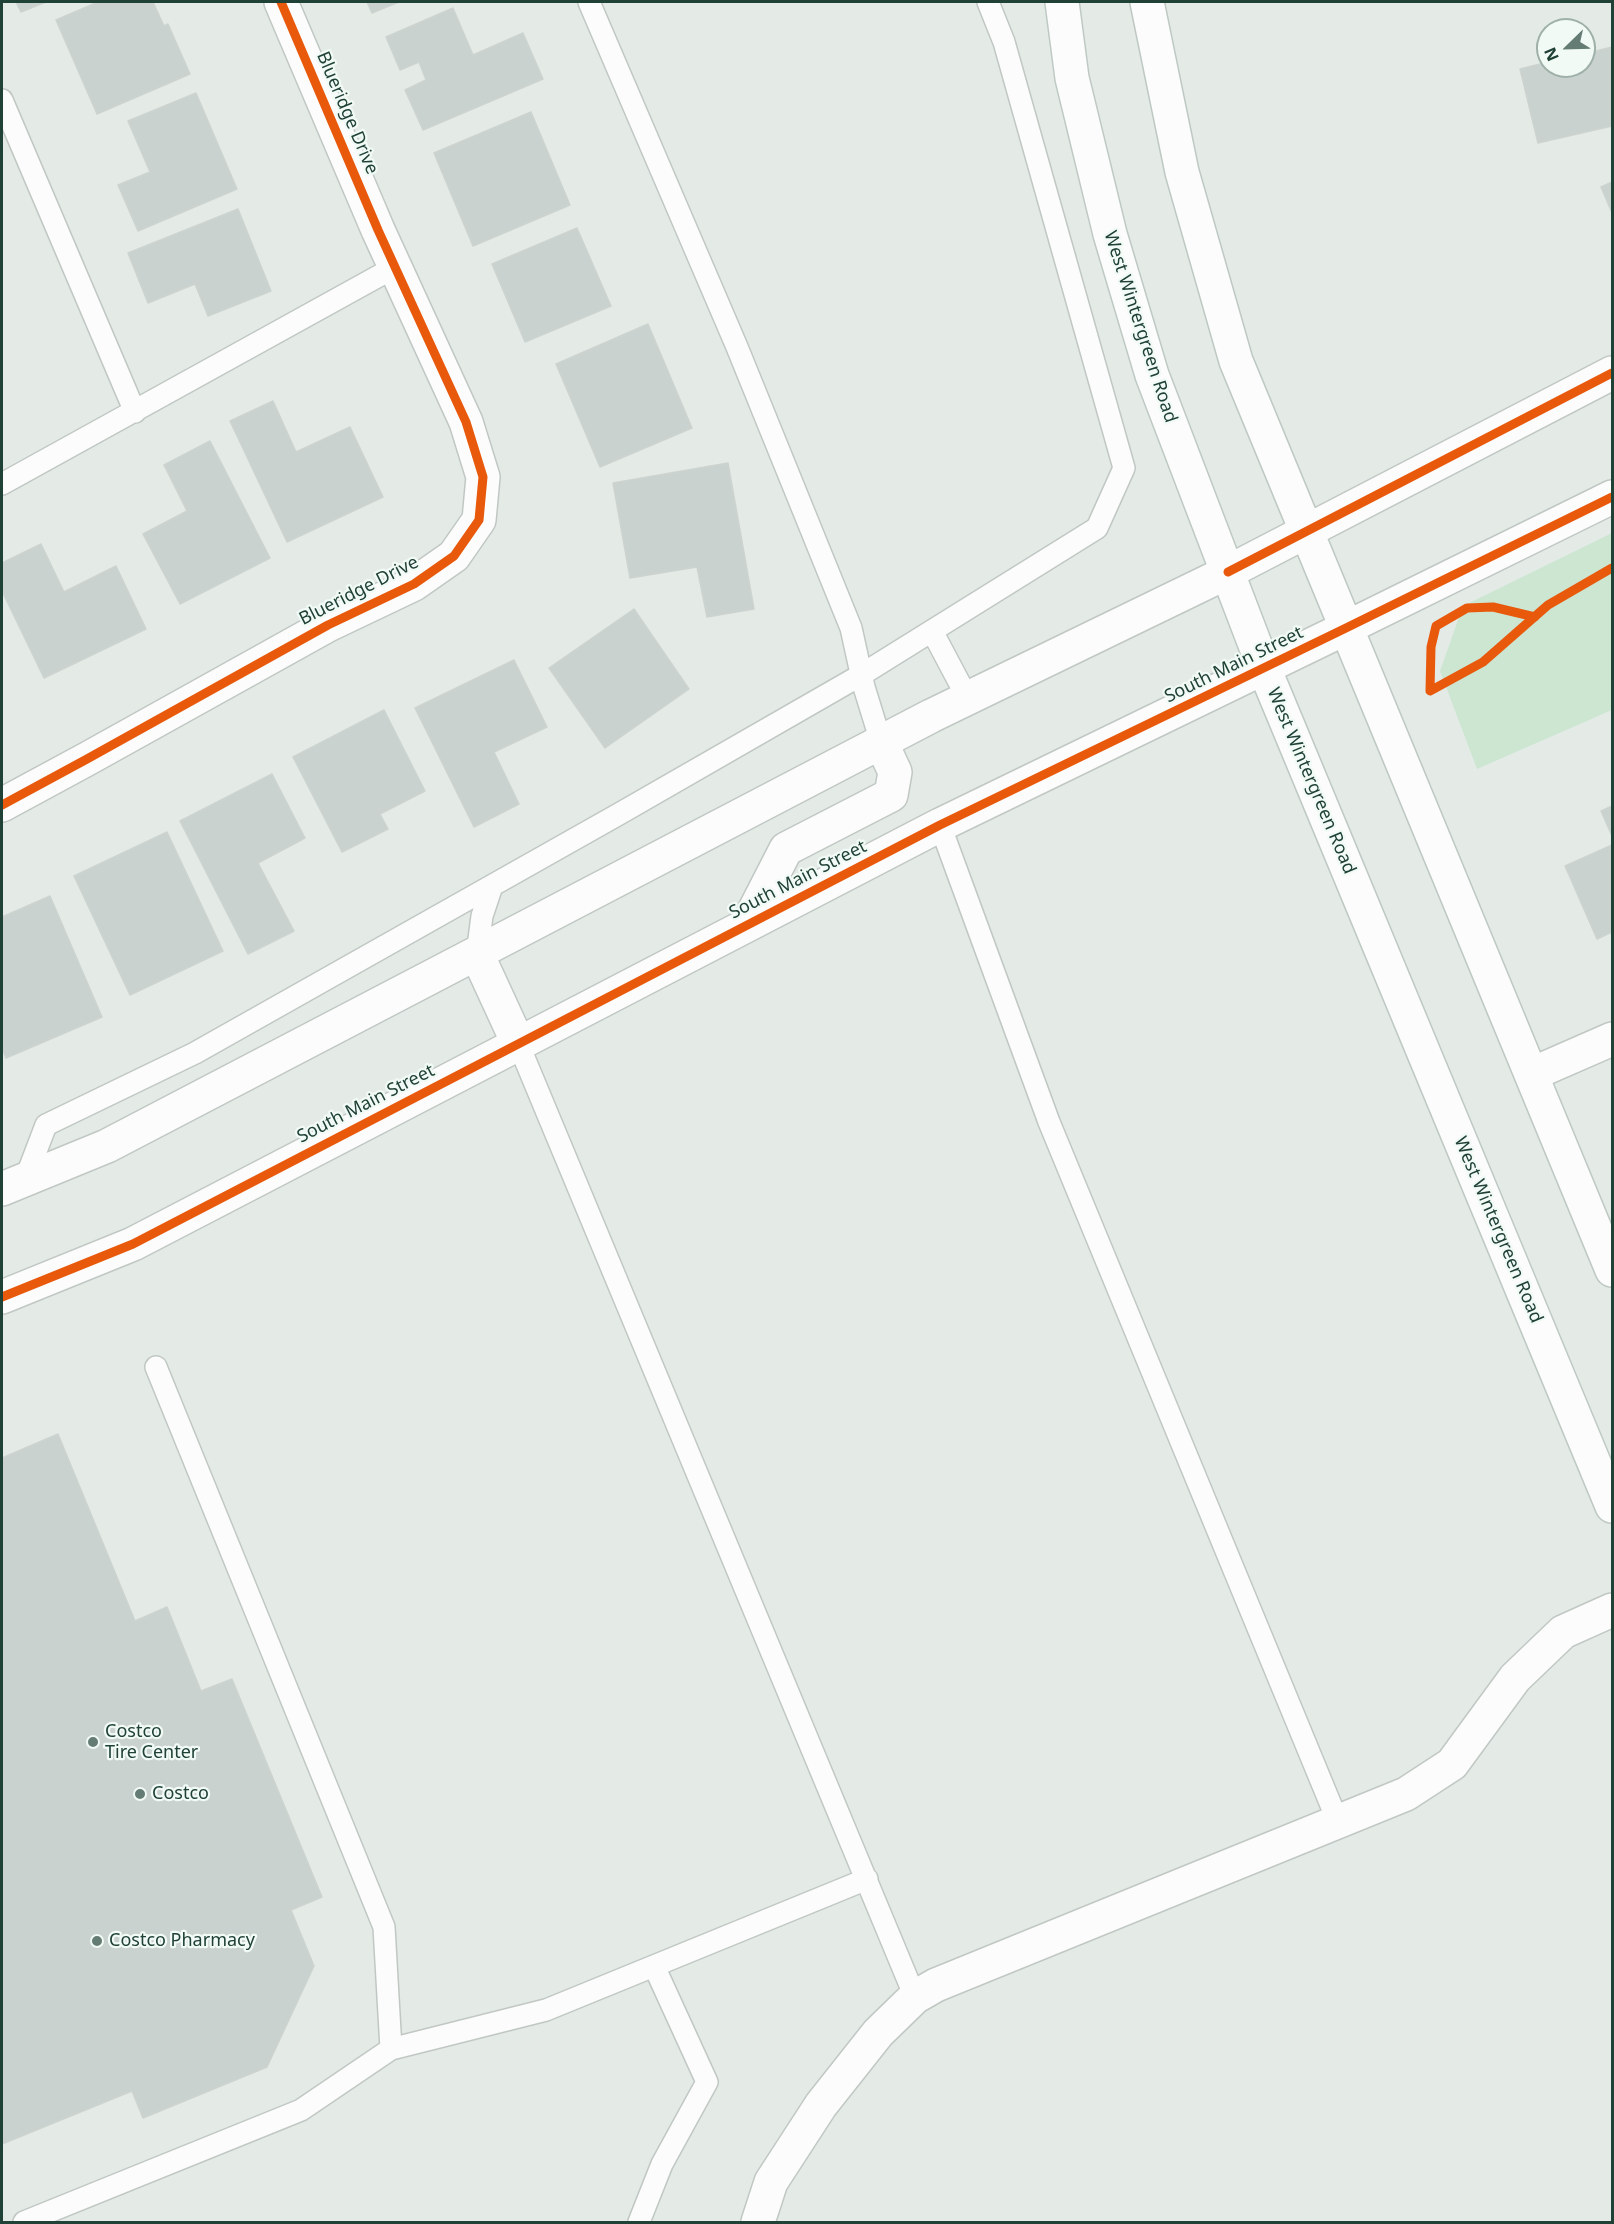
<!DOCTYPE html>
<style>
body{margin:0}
#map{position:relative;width:1614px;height:2224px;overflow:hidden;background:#e4ebe7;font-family:"Noto Sans",sans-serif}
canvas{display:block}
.frame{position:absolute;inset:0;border:3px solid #1f4136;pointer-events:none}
.north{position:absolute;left:1536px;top:18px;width:60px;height:60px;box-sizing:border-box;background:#f2faf5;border:2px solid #9eb0a9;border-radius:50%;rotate:247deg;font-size:16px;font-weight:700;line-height:24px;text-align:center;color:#1f4136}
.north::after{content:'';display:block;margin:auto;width:21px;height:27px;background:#647c74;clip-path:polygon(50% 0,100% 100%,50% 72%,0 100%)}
</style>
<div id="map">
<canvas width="1614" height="2224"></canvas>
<div class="frame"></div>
<div class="north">N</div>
</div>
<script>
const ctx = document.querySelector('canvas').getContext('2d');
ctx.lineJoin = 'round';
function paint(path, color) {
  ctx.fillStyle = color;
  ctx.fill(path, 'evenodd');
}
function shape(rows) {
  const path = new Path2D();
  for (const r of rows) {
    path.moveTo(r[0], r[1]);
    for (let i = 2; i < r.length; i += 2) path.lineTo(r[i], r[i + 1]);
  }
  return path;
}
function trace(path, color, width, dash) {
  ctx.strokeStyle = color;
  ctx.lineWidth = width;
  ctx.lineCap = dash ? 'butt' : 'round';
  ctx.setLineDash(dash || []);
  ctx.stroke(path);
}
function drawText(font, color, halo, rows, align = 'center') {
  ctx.font = font + ' "Noto Sans",sans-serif';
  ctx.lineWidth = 4.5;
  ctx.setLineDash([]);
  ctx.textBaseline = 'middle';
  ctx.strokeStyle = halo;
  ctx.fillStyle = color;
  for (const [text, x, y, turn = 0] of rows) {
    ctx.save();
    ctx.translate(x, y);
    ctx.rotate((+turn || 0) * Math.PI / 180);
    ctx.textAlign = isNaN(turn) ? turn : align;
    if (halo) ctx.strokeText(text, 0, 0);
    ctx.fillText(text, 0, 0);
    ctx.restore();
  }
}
const green = shape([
 [1612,533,1612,710,1477,769,1440,671,1463,606]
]);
const building = shape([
 [16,2,46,2,21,12,16,2],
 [98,2,153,2,164,26,168,24,190,74,97,114,56,20,98,2],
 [367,2,399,2,372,13,367,2],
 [453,8,473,55,523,33,543,79,423,130,405,90,426,80,419,62,400,70,386,37,453,8],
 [1612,47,1612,126,1538,143,1520,69,1548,62,1548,66,1584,66,1584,54,1612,47],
 [196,93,237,189,138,231,118,185,150,172,128,121,196,93],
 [531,112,570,205,473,246,434,153,531,112],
 [1612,182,1612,213,1601,187,1612,182],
 [238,209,271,291,208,316,195,284,148,303,128,253,238,209],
 [577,228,611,306,525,342,492,264,577,228],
 [648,324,692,428,600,467,556,364,648,324],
 [273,401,296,452,350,427,383,497,287,542,230,421,273,401],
 [210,441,270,558,180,604,143,534,187,511,164,465,210,441],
 [728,463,754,609,707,617,697,567,630,578,613,483,728,463],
 [41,544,64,592,116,566,146,629,44,678,2,591,2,563,41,544],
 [634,609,689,689,605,748,549,668,634,609],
 [514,660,547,727,494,752,519,804,474,827,415,708,514,660],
 [384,710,425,791,380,814,388,829,342,852,293,757,384,710],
 [272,774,305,838,258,863,294,931,248,954,180,821,272,774],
 [1612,806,1612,836,1601,811,1612,806],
 [167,832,223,951,130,995,74,876,167,832],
 [1612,845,1612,932,1597,939,1565,866,1612,845],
 [50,896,102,1017,6,1058,2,1048,2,917,50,896],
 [58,1434,135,1621,167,1607,201,1691,232,1679,322,1897,291,1910,314,1966,267,2067,143,2118,132,2091,2,2144,2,1458,58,1434]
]);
const service = shape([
 [589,2,737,347,851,628,864,687,881,742],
 [2,100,135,412],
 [2,484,395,267],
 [932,631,968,699],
 [940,825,1049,1122,1338,1822],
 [477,954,482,916,492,886],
 [518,1043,915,1997],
 [25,1180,46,1125,195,1053,619,814,861,675,1097,528,1124,468,1004,42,988,2],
 [156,1367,384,1927,391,2049],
 [24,2222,301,2110,391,2049,546,2010,867,1879],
 [639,2222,662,2164,707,2082,654,1966]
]);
const minor = shape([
 [2,805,87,759,328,625,414,584,454,556,479,520,483,477,466,422,378,230,281,2],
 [1532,1074,1612,1039],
 [758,2222,771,2182,821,2105,878,2033,915,1997,936,1985,1406,1794,1452,1764,1515,1678,1563,1632,1612,1610]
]);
const tertiary = shape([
 [747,925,786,849,891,795,895,772,881,742],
 [477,954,518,1043],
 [2,1189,107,1146,931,716,1228,572,1612,373],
 [2,1297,133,1244,940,825,1346,628,1612,497]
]);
const secondary = shape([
 [1062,2,1072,78,1110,234,1152,375,1264,668,1612,1506],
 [1147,2,1182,172,1236,361,1612,1270]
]);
const cycleway = shape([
 [1228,572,1612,373],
 [1535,617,1493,607,1467,608,1436,626,1431,647,1430,691,1483,662,1548,605,1612,568],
 [2,805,87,759,328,625,414,584,454,556,479,520,483,477,466,422,378,230,281,2],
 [2,1297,133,1244,940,825,1346,628,1612,497]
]);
const markers = [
 [93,1742,6,"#647c74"],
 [140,1794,6,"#647c74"],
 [97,1941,6,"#647c74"]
];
const streetNames = [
 ["Blueridge Drive",347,113,67],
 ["West Wintergreen Road",1140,327,72],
 ["Blueridge Drive",359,591,-27],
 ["South Main Street",1234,665,-26],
 ["West Wintergreen Road",1311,781,67],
 ["South Main Street",798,880,-27],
 ["South Main Street",366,1104,-27],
 ["West Wintergreen Road",1498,1230,67]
];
const poiNames = [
 ["Costco",105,1732],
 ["Tire Center",105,1753],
 ["Costco",152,1794],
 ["Costco Pharmacy",109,1941]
];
paint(green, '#cce6d2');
paint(building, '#cad2cf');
trace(building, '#cdd4d0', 1.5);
trace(service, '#c1c8c4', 24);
trace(minor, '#c1c8c4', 36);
trace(tertiary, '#c1c8c4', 36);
trace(secondary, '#bfc9c4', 36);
trace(service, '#fbfcfb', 21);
trace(minor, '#fbfcfb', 33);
trace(tertiary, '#fbfcfb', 33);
trace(secondary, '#fbfcfb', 33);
trace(cycleway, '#e8590c', 9);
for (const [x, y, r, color] of markers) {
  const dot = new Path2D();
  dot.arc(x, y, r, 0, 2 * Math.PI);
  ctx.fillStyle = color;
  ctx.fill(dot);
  trace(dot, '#f2faf5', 2);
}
drawText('18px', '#1f4136', '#f2faf5', streetNames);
drawText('18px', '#1f4136', '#f2faf5', poiNames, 'left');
</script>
